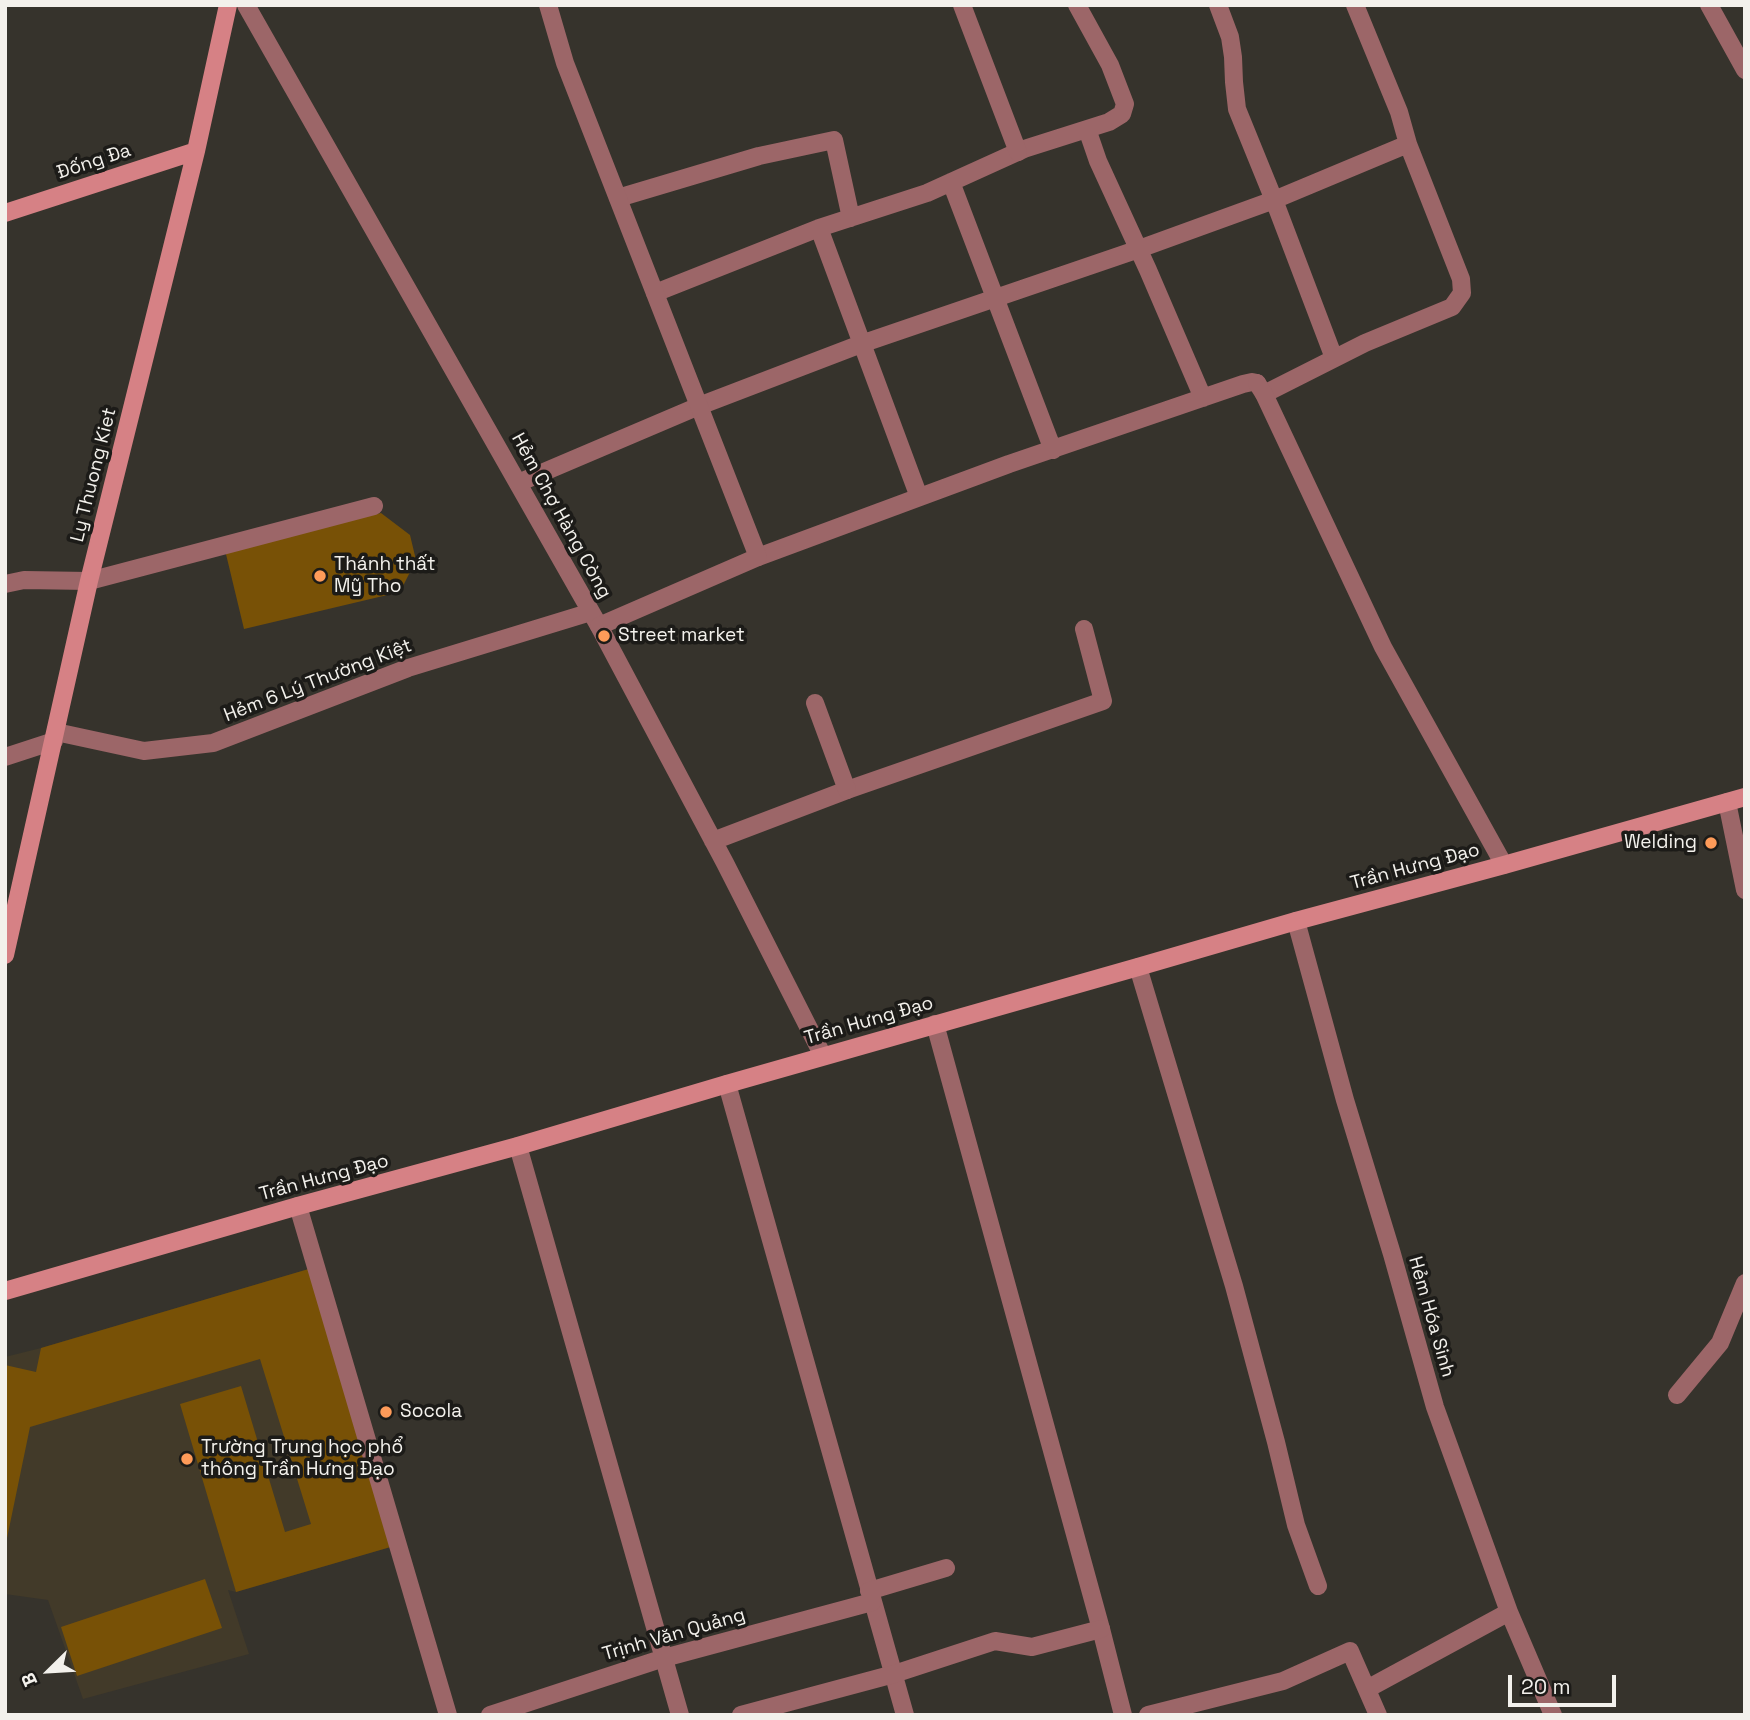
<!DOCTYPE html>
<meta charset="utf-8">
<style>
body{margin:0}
#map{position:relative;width:1750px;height:1720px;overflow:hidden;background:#36332c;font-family:"Space Grotesk",sans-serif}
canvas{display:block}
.frame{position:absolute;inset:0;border:7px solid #f3f1ec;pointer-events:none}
.north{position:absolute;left:14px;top:1636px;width:70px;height:70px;-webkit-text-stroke:5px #1c1b18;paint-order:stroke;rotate:246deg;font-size:19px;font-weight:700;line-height:28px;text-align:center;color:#f3f1ec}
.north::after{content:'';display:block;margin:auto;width:24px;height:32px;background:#f3f1ec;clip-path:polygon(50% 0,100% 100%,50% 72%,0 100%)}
.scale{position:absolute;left:1508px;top:1675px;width:108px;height:32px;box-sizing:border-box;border:4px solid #f3f1ec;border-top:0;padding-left:9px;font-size:21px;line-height:24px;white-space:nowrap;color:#f3f1ec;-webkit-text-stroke:5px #1c1b18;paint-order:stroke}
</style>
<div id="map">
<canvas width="1750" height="1720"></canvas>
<div class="frame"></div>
<div class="north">B</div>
<div class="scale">20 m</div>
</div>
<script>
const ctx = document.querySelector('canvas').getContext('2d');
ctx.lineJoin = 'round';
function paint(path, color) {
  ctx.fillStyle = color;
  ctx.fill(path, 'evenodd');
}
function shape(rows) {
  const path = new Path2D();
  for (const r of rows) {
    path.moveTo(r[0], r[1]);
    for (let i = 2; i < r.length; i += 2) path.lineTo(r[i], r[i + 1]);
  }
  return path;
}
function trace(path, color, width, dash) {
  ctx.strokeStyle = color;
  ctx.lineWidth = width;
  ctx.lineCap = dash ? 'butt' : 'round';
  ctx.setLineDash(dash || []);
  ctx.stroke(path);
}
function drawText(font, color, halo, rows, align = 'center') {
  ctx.font = font + ' "Space Grotesk",sans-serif';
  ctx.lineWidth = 7;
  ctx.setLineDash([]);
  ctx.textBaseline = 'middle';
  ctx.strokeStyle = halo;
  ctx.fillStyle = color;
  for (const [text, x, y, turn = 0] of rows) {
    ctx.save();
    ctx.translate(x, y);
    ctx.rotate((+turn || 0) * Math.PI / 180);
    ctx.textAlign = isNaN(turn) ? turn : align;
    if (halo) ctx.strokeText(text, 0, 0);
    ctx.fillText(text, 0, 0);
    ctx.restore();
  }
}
const education = shape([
 [312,1268,394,1546,236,1592,228,1590,249,1654,83,1699,48,1600,5,1594,5,1357,41,1348]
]);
const building = shape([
 [381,513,410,535,416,560,400,592,244,629,225,550],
 [312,1268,394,1546,236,1592,180,1404,241,1386,285,1532,311,1524,260,1359,30,1427,6,1543,5,1543,5,1365,36,1372,41,1348],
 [205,1579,222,1628,77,1676,61,1627]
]);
const lane = shape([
 [246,5,599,626,725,863,823,1056],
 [1218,5,1230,37,1233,57,1234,82,1237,109,1274,200,1334,358],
 [1087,129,1098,161,1148,270,1203,398],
 [951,182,1053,450],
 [618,198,759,156,834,140,851,218],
 [819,228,919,497],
 [655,293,819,228,927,193,1024,149,1109,122,1122,114,1125,104,1110,65,1077,5],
 [1264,394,1365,343,1452,307,1462,293,1461,279,1408,144],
 [518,483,699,406,861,344,1139,249,1274,200,1408,144,1399,112,1355,5],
 [758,557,1009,464,1243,384,1252,382,1257,383],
 [5,584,24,580,89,581,374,506],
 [56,732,144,751,213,743,408,668,591,612],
 [713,841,847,790,1103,701,1084,629],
 [935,1024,1101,1629,1123,1715],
 [727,1084,905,1715]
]);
const street = shape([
 [548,5,565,63,758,557,599,626],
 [962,5,1018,152],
 [1709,5,1745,70],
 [1257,383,1264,394,1383,647,1504,865],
 [815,703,847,790],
 [5,757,54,741],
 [1727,802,1745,890],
 [1296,921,1345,1100,1392,1254,1435,1407,1509,1612,1553,1715],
 [1138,967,1234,1286,1276,1442,1296,1525,1318,1586],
 [518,1146,680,1715],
 [298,1206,448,1715],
 [1677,1395,1720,1343,1745,1283],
 [869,1591,946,1568],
 [1367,1689,1509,1612],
 [490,1715,664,1658,872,1602],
 [741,1715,894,1674,995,1641,1032,1647,1101,1629],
 [1148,1715,1283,1681,1350,1651,1378,1715]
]);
const secondary = shape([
 [5,213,196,151],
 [5,955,89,581,196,151,228,5],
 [5,1291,298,1206,518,1146,727,1084,1138,967,1296,921,1504,865,1745,797]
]);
const markers = [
 [320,576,7,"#fe9b59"],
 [604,636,7,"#fe9b59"],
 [1711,843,7,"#fe9b59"],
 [386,1412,7,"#fe9b59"],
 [187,1459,7,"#fe9b59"]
];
const streetNames = [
 ["Đống Đa",94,162,-18],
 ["Ly Thuong Kiet",94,475,-76],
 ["Hẻm Chợ Hàng Còng",561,516,61],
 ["Hẻm 6 Lý Thường Kiệt",318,681,-21],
 ["Trần Hưng Đạo",1415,867,-15],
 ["Trần Hưng Đạo",869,1021,-16],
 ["Trần Hưng Đạo",324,1178,-15],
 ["Hẻm Hóa Sinh",1431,1317,74],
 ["Trịnh Văn Quảng",674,1635,-16]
];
const poiNames = [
 ["Thánh thất",334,565],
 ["Mỹ Tho",334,587],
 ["Street market",618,636],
 ["Welding",1697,843,"right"],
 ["Socola",400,1412],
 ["Trường Trung học phổ",201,1448],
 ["thông Trần Hưng Đạo",201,1470]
];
paint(education, '#423a29');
paint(building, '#785106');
trace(lane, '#9c6668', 18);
trace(street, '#9c6668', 18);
trace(secondary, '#d68185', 18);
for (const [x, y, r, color] of markers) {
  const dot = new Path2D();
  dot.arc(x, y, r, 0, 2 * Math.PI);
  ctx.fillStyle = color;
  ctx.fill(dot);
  trace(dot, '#1c1b18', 2.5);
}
drawText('19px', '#f3f1ec', '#1c1b18', streetNames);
drawText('19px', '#f3f1ec', '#1c1b18', poiNames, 'left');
</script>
